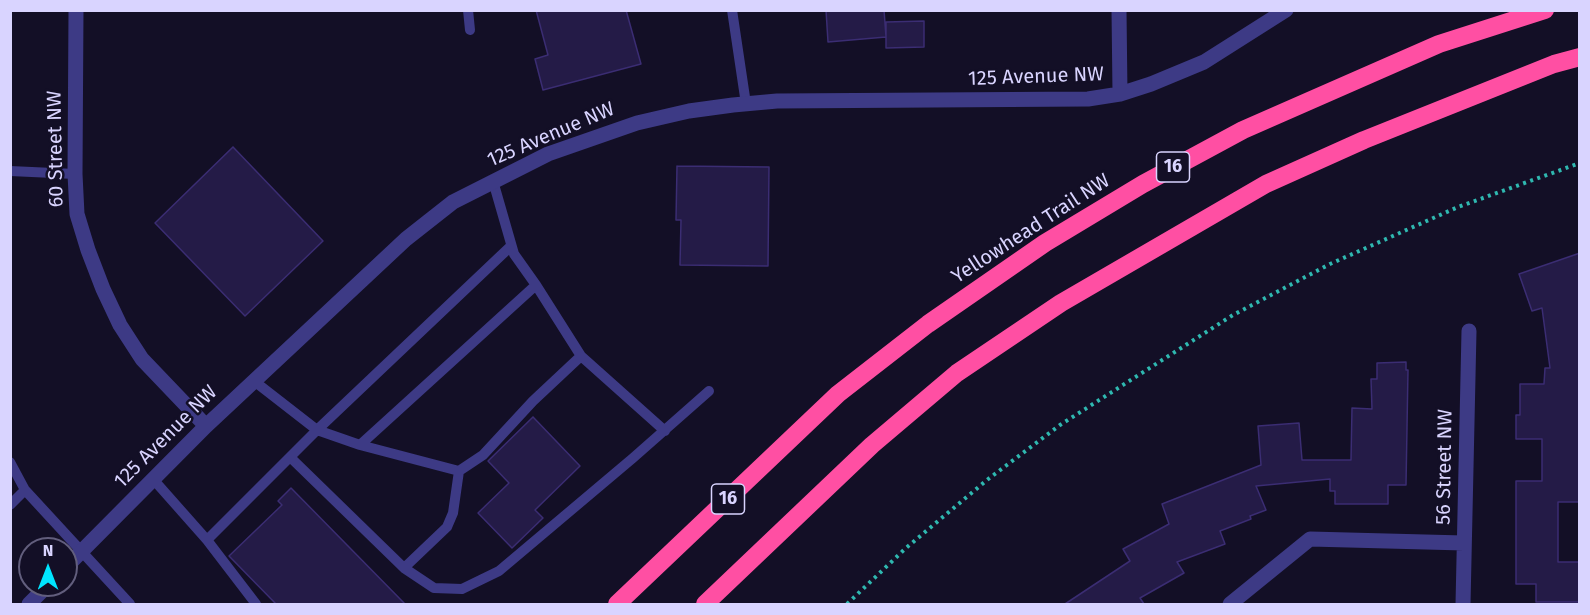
<!DOCTYPE html>
<style>
body{margin:0}
#map{position:relative;width:1590px;height:615px;overflow:hidden;background:#130f26;font-family:"Fira Sans",sans-serif}
canvas{display:block}
.frame{position:absolute;inset:0;border:12px solid #d9d4ff;pointer-events:none}
.north{position:absolute;left:18px;top:537px;width:60px;height:60px;box-sizing:border-box;background:#130f26;border:2px solid #625e7d;border-radius:50%;rotate:0deg;font-size:16px;font-weight:700;line-height:24px;text-align:center;color:#d9d4ff}
.north::after{content:'';display:block;margin:auto;width:21px;height:27px;background:#00e5ff;clip-path:polygon(50% 0,100% 100%,50% 72%,0 100%)}
</style>
<div id="map">
<canvas width="1590" height="615"></canvas>
<div class="frame"></div>
<div class="north">N</div>
</div>
<script>
const ctx = document.querySelector('canvas').getContext('2d');
ctx.lineJoin = 'round';
function paint(path, color) {
  ctx.fillStyle = color;
  ctx.fill(path, 'evenodd');
}
function shape(rows) {
  const path = new Path2D();
  for (const r of rows) {
    path.moveTo(r[0], r[1]);
    for (let i = 2; i < r.length; i += 2) path.lineTo(r[i], r[i + 1]);
  }
  return path;
}
function trace(path, color, width, dash) {
  ctx.strokeStyle = color;
  ctx.lineWidth = width;
  ctx.lineCap = dash ? 'butt' : 'round';
  ctx.setLineDash(dash || []);
  ctx.stroke(path);
}
function drawText(font, color, halo, rows, align = 'center') {
  ctx.font = font + ' "Fira Sans",sans-serif';
  ctx.lineWidth = 5;
  ctx.setLineDash([]);
  ctx.textBaseline = 'middle';
  ctx.strokeStyle = halo;
  ctx.fillStyle = color;
  for (const [text, x, y, turn = 0] of rows) {
    ctx.save();
    ctx.translate(x, y);
    ctx.rotate((+turn || 0) * Math.PI / 180);
    ctx.textAlign = isNaN(turn) ? turn : align;
    if (halo) ctx.strokeText(text, 0, 0);
    ctx.fillText(text, 0, 0);
    ctx.restore();
  }
}
const building = shape([
 [536,10,626,10,641,64,543,90,535,59,548,55,536,10],
 [826,10,884,10,886,37,828,42,826,10],
 [924,21,924,47,886,48,886,22,924,21],
 [233,147,323,241,245,316,155,223,233,147],
 [677,166,769,167,768,266,680,265,681,220,676,220,677,166],
 [1580,253,1580,502,1558,502,1558,562,1580,562,1580,602,1536,602,1536,584,1516,584,1516,481,1542,481,1542,439,1516,439,1516,415,1520,415,1520,384,1544,384,1545,368,1550,368,1542,308,1532,311,1519,274,1580,253],
 [1406,362,1406,370,1408,370,1406,485,1388,485,1388,504,1335,504,1335,491,1330,491,1330,479,1256,486,1266,510,1250,516,1251,519,1220,531,1225,544,1177,562,1184,573,1140,598,1144,604,1065,604,1130,561,1123,549,1169,524,1162,504,1261,465,1258,426,1299,423,1302,460,1351,460,1352,408,1372,409,1371,379,1377,379,1377,363,1406,362],
 [533,417,580,466,535,510,543,518,512,548,478,513,509,483,488,461,533,417],
 [291,488,405,604,276,604,229,556,282,505,278,501,291,488]
]);
const path = shape([
 [847,604,906,548,987,480,1060,425,1233,315,1330,264,1458,207,1580,163]
]);
const service = shape([
 [468,10,470,30],
 [732,10,746,104],
 [10,171,75,174],
 [581,356,665,431],
 [254,381,317,430,360,445,459,471,483,455,533,401,581,356,536,285,514,254,493,181],
 [360,445,536,285],
 [291,458,404,568,447,527,453,513,459,471],
 [10,462,25,490,130,604],
 [153,479,207,540,317,430,511,246],
 [10,505,25,490],
 [207,540,256,604],
 [404,568,434,588,462,589,499,571,633,458,709,391]
]);
const minor = shape([
 [76,10,75,174,77,214,88,250,103,289,120,325,142,359,206,426],
 [1119,10,1120,94],
 [66,567,206,426,406,239,453,202,548,154,637,123,689,111,733,105,777,101,1088,99,1120,94,1151,84,1204,62,1286,10],
 [29,604,48,585],
 [1230,604,1310,539,1464,543],
 [1463,604,1469,331]
]);
const motorway = shape([
 [617,604,838,394,928,324,1045,243,1143,184,1243,130,1439,44,1545,10],
 [705,604,872,445,957,373,1061,303,1266,184,1364,140,1554,64,1580,57]
]);
const shields = [
 [1173,167,33],
 [728,499,33]
];
const shieldNames = [
 ["16",1173,167],
 ["16",728,499]
];
const streetNames = [
 ["125 Avenue NW",1036,77,-2],
 ["125 Avenue NW",551,135,-23],
 ["60 Street NW",56,149,-91],
 ["Yellowhead Trail NW",1031,229,-33],
 ["125 Avenue NW",166,437,-45],
 ["56 Street NW",1445,467,-89]
];
paint(building, '#241b47');
trace(building, '#3b2d73', 1.5);
trace(path, '#2fb8b0', 4, [3, 4.5]);
trace(service, '#3d3a85', 10);
trace(minor, '#3d3a85', 15);
trace(motorway, '#ff4fa3', 18);
for (const [x, y, w] of shields) {
  const box = new Path2D();
  box.roundRect(x - w / 2, y - 15, w, 30, 4.5);
  ctx.fillStyle = '#130f26';
  ctx.fill(box);
  trace(box, '#d9d4ff', 1.5);
}
drawText('bold 18px', '#d9d4ff', null, shieldNames);
drawText('20px', '#d9d4ff', '#130f26', streetNames);
</script>
